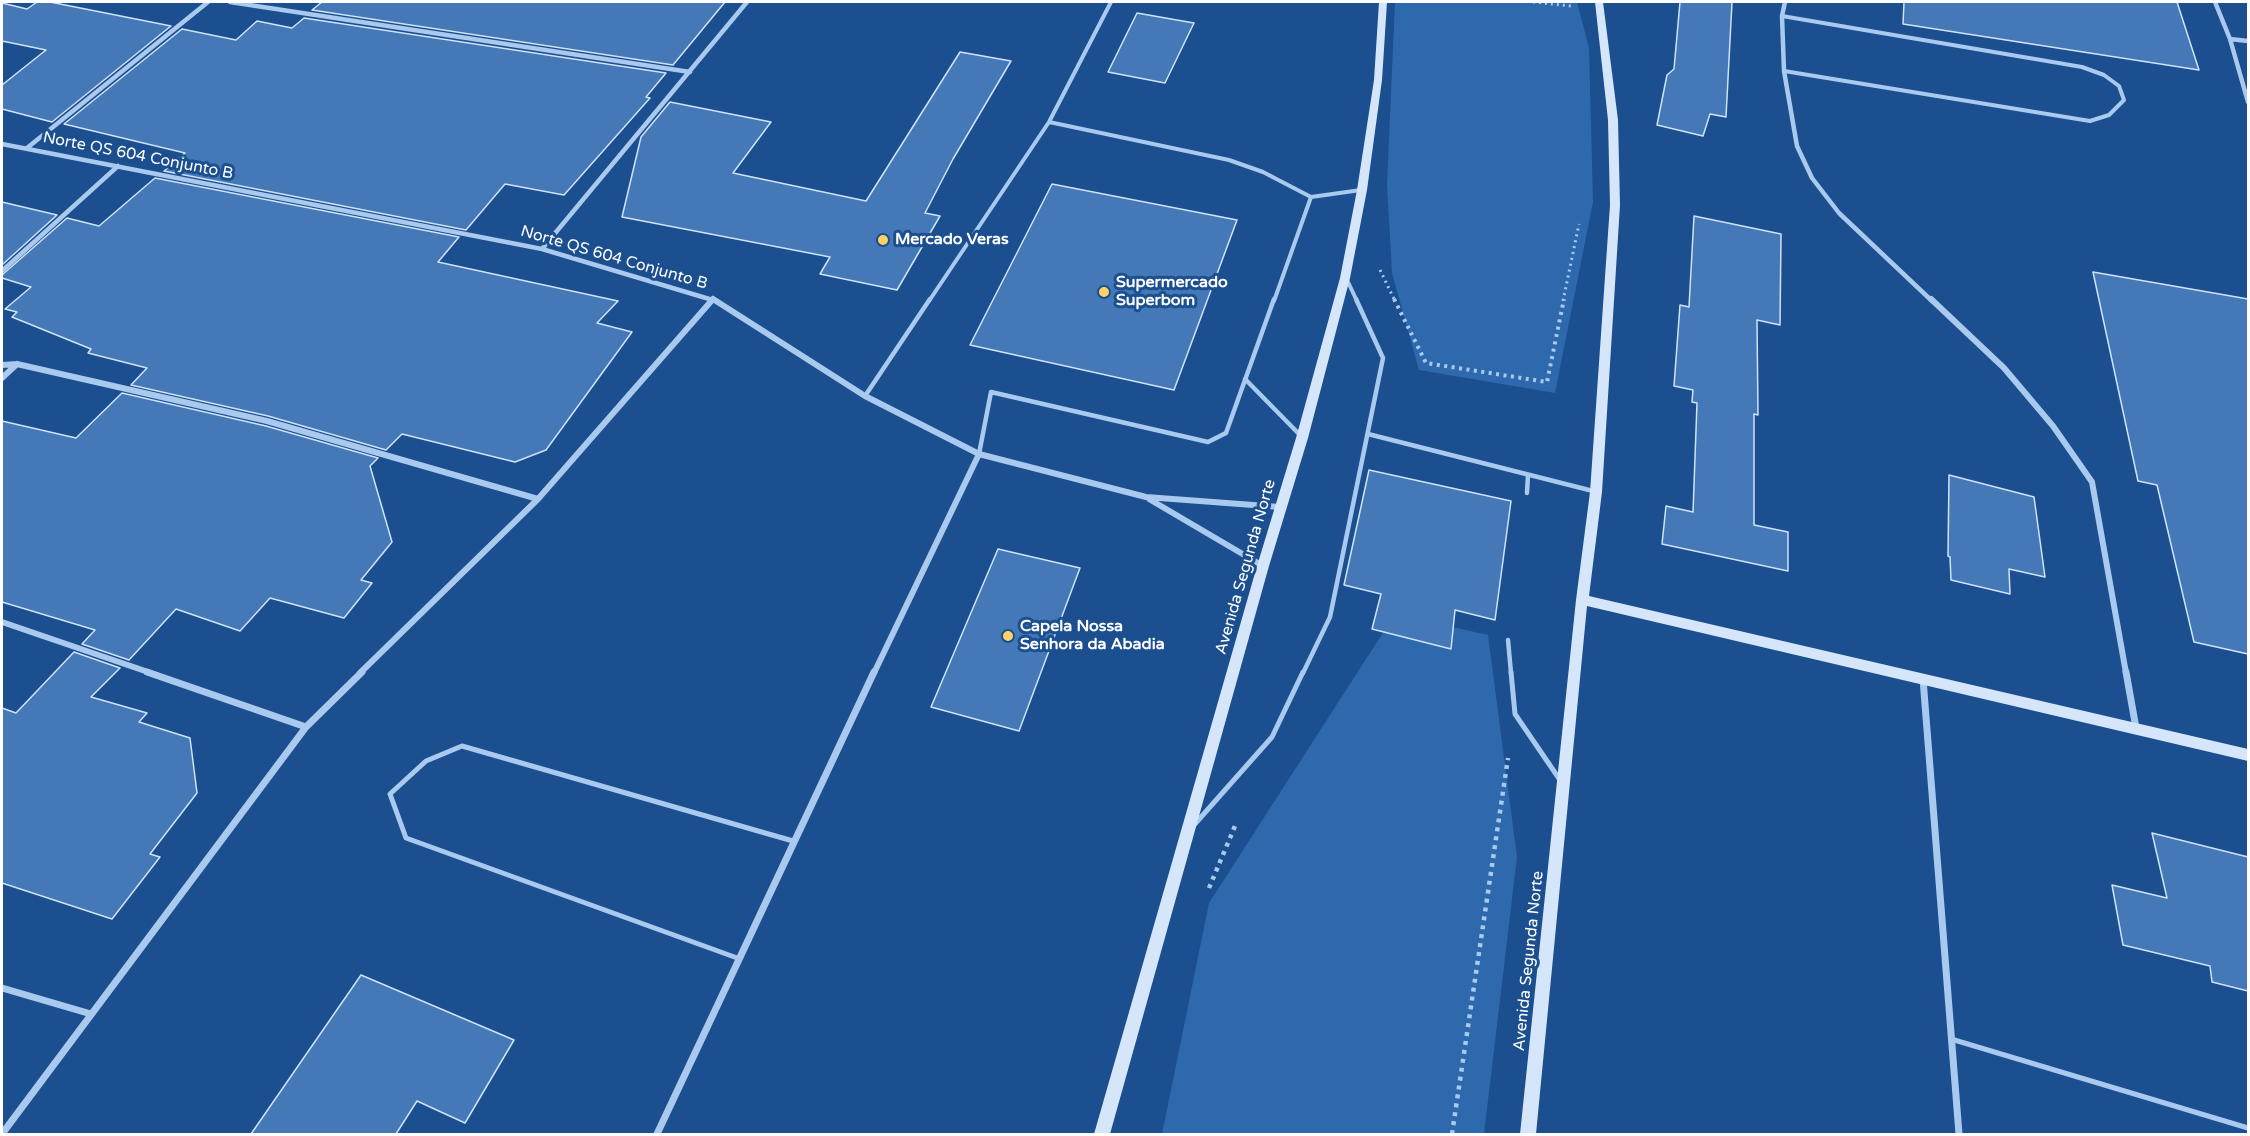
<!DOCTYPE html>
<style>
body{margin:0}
#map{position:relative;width:2250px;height:1136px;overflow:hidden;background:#1b4f8f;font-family:"Varela Round",sans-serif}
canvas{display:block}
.frame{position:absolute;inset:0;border:3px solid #fff;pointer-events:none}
</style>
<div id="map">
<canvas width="2250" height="1136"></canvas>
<div class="frame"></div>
</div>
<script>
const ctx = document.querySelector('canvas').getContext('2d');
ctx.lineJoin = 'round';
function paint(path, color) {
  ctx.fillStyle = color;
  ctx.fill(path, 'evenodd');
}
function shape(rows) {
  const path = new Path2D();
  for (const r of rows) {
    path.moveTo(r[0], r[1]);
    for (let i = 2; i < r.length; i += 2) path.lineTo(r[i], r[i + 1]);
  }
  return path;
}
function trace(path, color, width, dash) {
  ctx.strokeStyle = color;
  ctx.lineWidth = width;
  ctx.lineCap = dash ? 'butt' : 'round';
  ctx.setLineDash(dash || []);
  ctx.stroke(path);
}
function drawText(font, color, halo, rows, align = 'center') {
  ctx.font = font + ' "Varela Round",sans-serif';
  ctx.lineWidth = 6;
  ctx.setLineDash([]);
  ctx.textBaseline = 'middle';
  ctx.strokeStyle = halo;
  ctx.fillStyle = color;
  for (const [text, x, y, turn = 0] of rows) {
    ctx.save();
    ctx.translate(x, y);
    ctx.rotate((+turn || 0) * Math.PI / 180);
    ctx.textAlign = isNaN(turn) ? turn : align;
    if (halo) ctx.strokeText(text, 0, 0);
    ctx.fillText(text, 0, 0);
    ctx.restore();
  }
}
const green = shape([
 [1395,2,1577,2,1589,48,1593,202,1555,393,1419,370,1392,273,1387,185],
 [1395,614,1488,635,1517,857,1484,1134,1162,1134,1209,903]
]);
const building = shape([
 [37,2,50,2,171,26,52,122,2,109,2,85,46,50,2,41,2,3,27,9,37,2],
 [322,2,725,2,673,65,312,10,322,2],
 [1680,2,1732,2,1726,117,1710,114,1703,136,1657,125,1667,75,1674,69,1680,2],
 [1904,2,2177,2,2199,70,1903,24,1904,2],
 [1137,13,1194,23,1165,83,1108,72,1137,13],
 [304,18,666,73,646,97,650,98,564,195,505,184,466,230,164,171,185,153,64,124,182,29,236,40,257,21,292,28,304,18],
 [960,52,1011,61,953,159,925,213,940,216,897,290,820,274,830,257,622,217,641,137,670,102,771,122,733,173,866,201,960,52],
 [155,178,459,237,438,262,618,301,597,323,632,332,546,450,515,462,402,434,386,450,268,416,131,385,147,368,88,353,91,349,12,317,17,312,5,309,31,287,2,278,2,275,67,218,99,226,155,178],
 [1052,184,1237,220,1174,390,970,345,1052,184],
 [2,202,57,215,2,265,2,202],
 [1694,216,1781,234,1780,325,1757,320,1758,415,1754,414,1754,525,1788,532,1788,571,1662,544,1666,506,1693,512,1697,403,1692,402,1693,390,1674,386,1680,305,1689,307,1694,216],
 [2093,272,2248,299,2248,654,2194,642,2157,485,2138,481,2093,272],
 [122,393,266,426,378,458,370,466,392,542,361,580,372,583,344,618,270,598,240,631,176,609,129,660,82,644,95,630,2,602,2,421,76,438,122,393],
 [1369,470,1511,501,1495,620,1455,610,1451,649,1372,629,1381,594,1344,585,1369,470],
 [1949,475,2034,497,2045,577,2009,569,2010,594,1951,580,1950,557,1948,556,1949,475],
 [998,549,1080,568,1019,731,931,707,998,549],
 [74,652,120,668,91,697,147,713,139,722,190,738,197,793,150,854,160,857,112,919,2,883,2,708,16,713,74,652],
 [2152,833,2248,857,2248,991,2212,982,2210,966,2123,945,2112,885,2167,898,2152,833],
 [361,975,514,1040,465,1123,417,1101,396,1134,251,1134,361,975]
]);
const pathFar2 = shape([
 [1533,2,1571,6],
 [1380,270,1395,301],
 [1563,301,1579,224]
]);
const pathFar1 = shape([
 [1394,299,1426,363,1547,382,1564,299]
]);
const path = shape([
 [1209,888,1235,826],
 [1452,1134,1508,758]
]);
const laneFar2 = shape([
 [1782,16,2082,67,2104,75,2119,86,2124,100,2109,115,2090,121,1784,71],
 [1049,122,1229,160,1263,172,1311,197,1361,190],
 [1347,280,1357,301],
 [929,301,1049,122,1111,2],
 [1274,301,1311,197]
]);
const laneFar1 = shape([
 [1245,379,1300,435],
 [865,396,930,299],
 [1368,434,1593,491],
 [979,454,991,392,1208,442,1226,433,1274,299],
 [1527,493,1528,475],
 [1508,640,1511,673],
 [1303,673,1330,617,1383,358,1356,299]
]);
const lane = shape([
 [1511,672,1515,714,1560,780],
 [1194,825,1272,737,1303,672],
 [740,959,406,838,390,794,426,761,462,746,793,841],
 [1951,1039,2248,1128]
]);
const streetFar2 = shape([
 [230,2,690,72],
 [1785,2,1782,16,1784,71,1797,146,1812,178,1839,213,1932,301],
 [2215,2,2230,39,2248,102],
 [2230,39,2248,41],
 [2,144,542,249,716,301],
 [27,148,208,2],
 [542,249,747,2],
 [2,271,118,166],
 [711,301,713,299]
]);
const streetFar1 = shape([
 [713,299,865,396,979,454,1146,497,1280,507],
 [1931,299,2004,368,2053,426,2092,482,2126,673],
 [2,365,17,364,267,421,538,499],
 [2,378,17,364],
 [1149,499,1263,566],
 [2,622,151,673],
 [360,673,538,499,713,299],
 [874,673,979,454]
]);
const street = shape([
 [147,672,306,727],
 [2126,672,2136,728],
 [1923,679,1959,1134],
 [2,988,91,1014],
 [2,1134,306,727,362,672],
 [657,1134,874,672]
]);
const secondary = shape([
 [1379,2,1387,2,1382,80,1367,190,1350,278,1308,438,1269,566,1110,1134,1094,1134,1257,566,1296,438,1340,278,1357,190,1374,80,1379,2],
 [1595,2,1603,2,1618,120,1620,205,1602,492,1589,596,2248,749,2248,761,1587,606,1536,1134,1520,1134,1576,600,1590,492,1610,205,1608,120,1595,2]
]);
const markers = [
 [883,240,6,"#ffd166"],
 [1104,292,6,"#ffd166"],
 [1008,636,6,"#ffd166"]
];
const streetNames = [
 ["Norte QS 604 Conjunto B",138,156,11],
 ["Norte QS 604 Conjunto B",614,258,16],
 ["Avenida Segunda Norte",1246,567,-74],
 ["Avenida Segunda Norte",1529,961,-84]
];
const poiNames = [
 ["Mercado Veras",895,240],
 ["Supermercado",1116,283],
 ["Superbom",1116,301],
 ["Capela Nossa",1020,627],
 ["Senhora da Abadia",1020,645]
];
paint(green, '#2e69ad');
paint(building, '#4478b7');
trace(building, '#cfe3fa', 1.5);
trace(pathFar2, '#a9c9ee', 3, [2, 4]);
trace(pathFar1, '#a9c9ee', 4, [3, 4.5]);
trace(path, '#a9c9ee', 4.5, [4, 5]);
trace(laneFar2, '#a9c9ee', 4);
trace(laneFar1, '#a9c9ee', 4.5);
trace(lane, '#a9c9ee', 5);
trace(streetFar2, '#a9c9ee', 4.5);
trace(streetFar1, '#a9c9ee', 6);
trace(street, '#a9c9ee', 7);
paint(secondary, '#d6e6fa');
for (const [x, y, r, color] of markers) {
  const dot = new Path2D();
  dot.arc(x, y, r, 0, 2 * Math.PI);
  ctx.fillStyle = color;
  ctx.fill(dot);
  trace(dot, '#1b4f8f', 2);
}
drawText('16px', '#fff', '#1b4f8f', streetNames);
drawText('bold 16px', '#fff', '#1b4f8f', poiNames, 'left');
</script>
